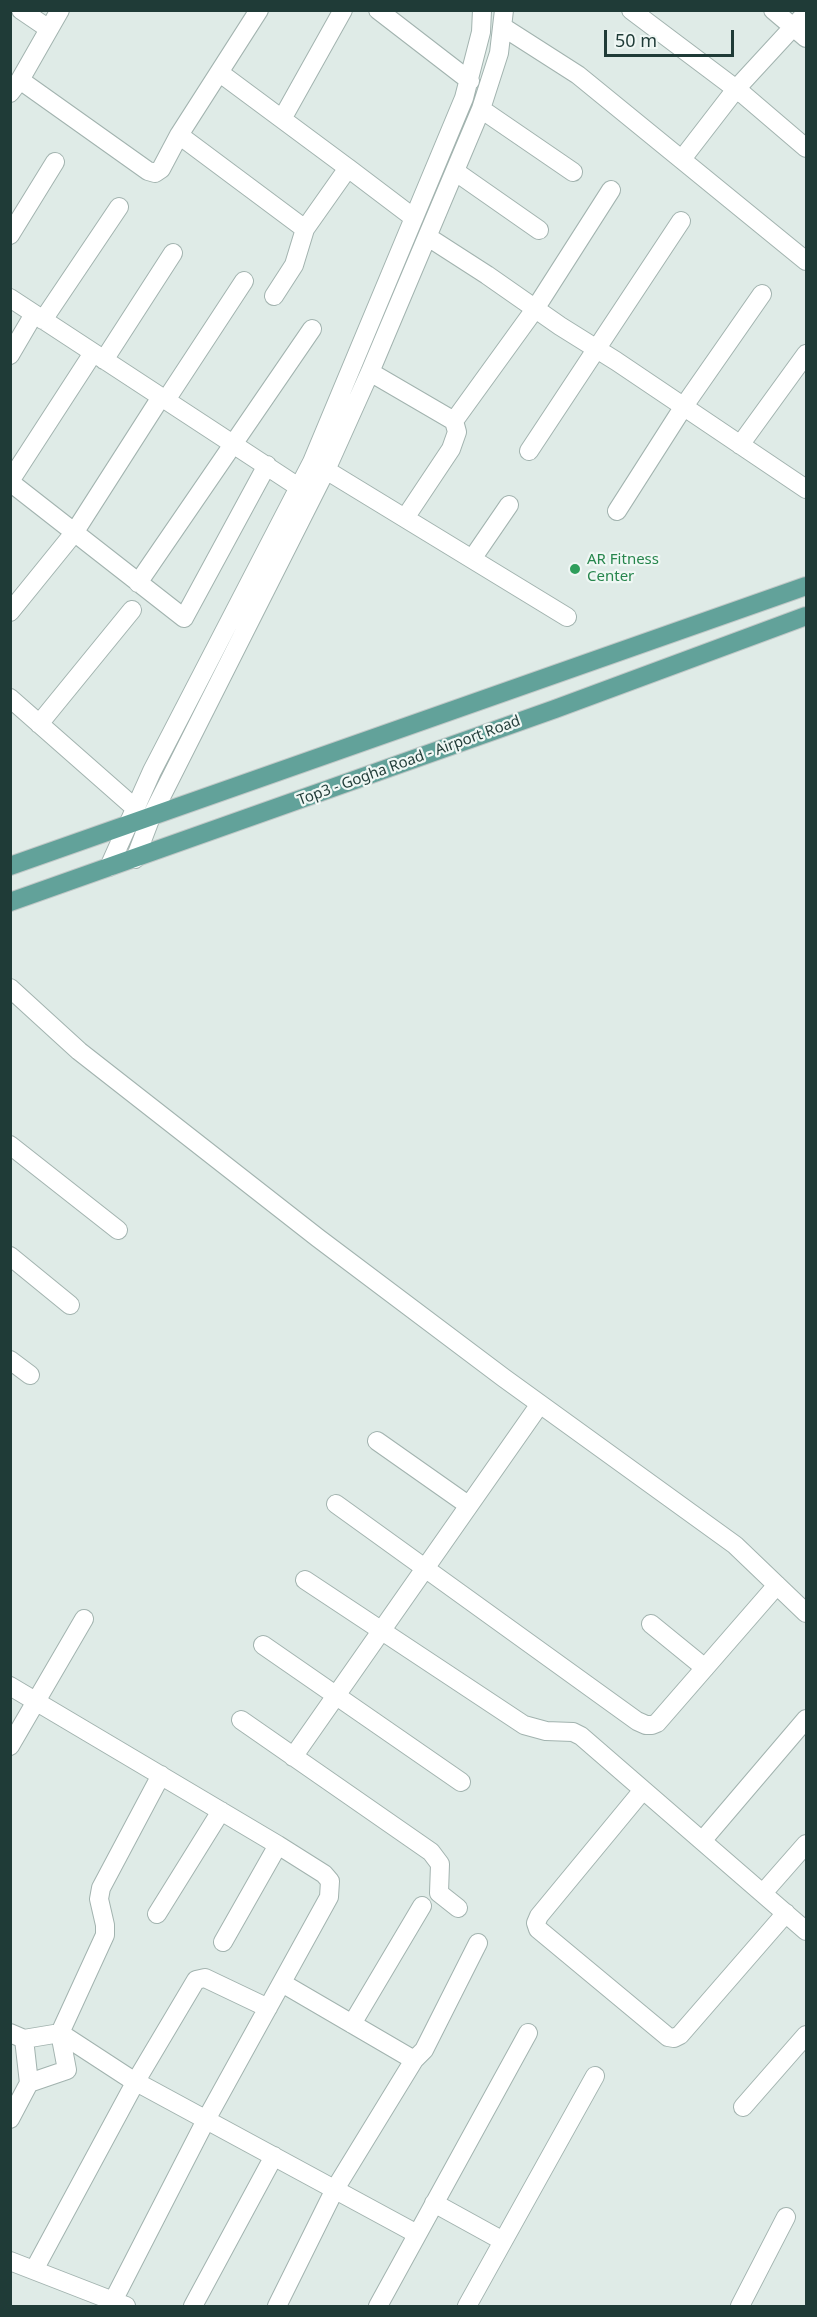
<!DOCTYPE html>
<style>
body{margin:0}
#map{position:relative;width:817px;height:2317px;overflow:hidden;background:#dfebe7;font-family:"Noto Sans",sans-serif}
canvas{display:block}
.frame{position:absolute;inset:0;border:12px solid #1f3b37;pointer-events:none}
.scale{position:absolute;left:604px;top:30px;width:130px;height:27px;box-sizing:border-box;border:3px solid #1f3b37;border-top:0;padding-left:8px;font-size:18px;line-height:21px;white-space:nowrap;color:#1f3b37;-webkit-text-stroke:4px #eff7f4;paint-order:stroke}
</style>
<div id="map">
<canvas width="817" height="2317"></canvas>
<div class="frame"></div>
<div class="scale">50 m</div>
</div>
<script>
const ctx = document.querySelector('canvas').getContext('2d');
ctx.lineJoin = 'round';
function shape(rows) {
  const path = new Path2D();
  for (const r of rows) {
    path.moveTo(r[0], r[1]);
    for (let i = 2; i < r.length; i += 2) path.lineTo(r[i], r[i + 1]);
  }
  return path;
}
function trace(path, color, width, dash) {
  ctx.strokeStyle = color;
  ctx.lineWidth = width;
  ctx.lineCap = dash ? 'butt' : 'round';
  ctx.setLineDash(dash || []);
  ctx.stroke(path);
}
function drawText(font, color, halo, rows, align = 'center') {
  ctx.font = font + ' "Noto Sans",sans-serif';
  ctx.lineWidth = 4.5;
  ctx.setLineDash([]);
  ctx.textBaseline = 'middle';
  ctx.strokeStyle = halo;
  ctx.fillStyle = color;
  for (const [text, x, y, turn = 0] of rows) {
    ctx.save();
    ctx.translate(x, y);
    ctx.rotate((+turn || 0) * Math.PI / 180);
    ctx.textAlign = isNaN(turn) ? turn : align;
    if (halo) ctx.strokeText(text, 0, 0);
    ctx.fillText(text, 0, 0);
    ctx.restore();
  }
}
const minor = shape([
 [21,10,49,29],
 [378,10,470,81],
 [631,10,744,95,806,148],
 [773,10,806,38],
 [503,27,578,75,806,261],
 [220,73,348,168],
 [20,80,60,10],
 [10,93,20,80,148,171,155,173,161,169,179,135,259,10],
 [481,109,573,172],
 [282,119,343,10],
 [179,135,305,229,348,168,414,218],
 [682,159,736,89,806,13],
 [456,172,539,230],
 [10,235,55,162],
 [428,237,487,275,560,326,616,361,806,489],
 [274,296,294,265,305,229],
 [10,298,300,488],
 [43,320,119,207],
 [10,355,34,314],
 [104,360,173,253],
 [370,372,454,421,535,309,611,190],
 [166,400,244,281],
 [740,445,806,354],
 [529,451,681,221],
 [326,470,567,617],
 [10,481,93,353],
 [10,482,184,618,267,465],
 [617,511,684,406,762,294],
 [405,518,451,449,457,432,454,421],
 [472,559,509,505],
 [138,583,312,329],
 [10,612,74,533,161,397],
 [10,698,135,808],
 [39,724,132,610],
 [135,859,151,817,326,470,370,372,481,109,499,53,504,10],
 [109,867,152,771,312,462,464,98,481,32,482,10],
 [10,988,79,1051,318,1238,504,1378,735,1545,806,1613],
 [10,1145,118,1230],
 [10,1256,70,1305],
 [10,1360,30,1375],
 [377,1441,468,1505],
 [336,1504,637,1721,646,1725,652,1725,657,1723,777,1585],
 [305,1580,524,1725,546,1731,573,1732,581,1736,806,1931],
 [651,1624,705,1668],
 [263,1645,461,1782],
 [10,1686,278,1845,324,1874,330,1881,329,1897,207,2118,113,2301],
 [241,1720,431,1852,440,1864,439,1893,458,1908],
 [10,1746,84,1619],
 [293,1757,540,1404],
 [643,1790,539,1916,536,1923,538,1929,668,2037,674,2038,680,2035,786,1913],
 [702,1841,806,1719],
 [763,1893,806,1844],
 [157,1914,221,1811],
 [223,1942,278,1845],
 [352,2024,422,1906],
 [10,2033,24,2039,60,2033,129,2078,417,2234],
 [414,2060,424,2050,478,1943],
 [29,2083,67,2070,60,2033,105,1935,105,1925,99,1899,101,1888,161,1775],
 [743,2107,806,2035],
 [10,2119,29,2083,24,2039],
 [434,2203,503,2241],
 [10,2261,126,2306],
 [34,2270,136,2081,196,1980,205,1978,268,2008],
 [193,2306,274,2156],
 [277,2306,335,2189,414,2060,282,1983],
 [378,2306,528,2033],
 [467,2306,595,2076],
 [740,2306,786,2217]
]);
const major = shape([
 [10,866,806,586],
 [10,902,555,709,806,616]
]);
const markers = [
 [575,569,6,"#2e9e5b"]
];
const leisureNames = [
 ["AR Fitness",587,560],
 ["Center",587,577]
];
const streetNames = [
 ["Top3 - Gogha Road - Airport Road",409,761,-20]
];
trace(minor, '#a2b3af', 20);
trace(major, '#c0c8c7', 20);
trace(minor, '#fff', 18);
trace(major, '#62a29a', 18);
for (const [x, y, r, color] of markers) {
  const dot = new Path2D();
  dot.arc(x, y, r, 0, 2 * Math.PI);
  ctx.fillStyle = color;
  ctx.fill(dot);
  trace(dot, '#eff7f4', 2);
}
drawText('15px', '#27864d', '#eff7f4', leisureNames, 'left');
drawText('15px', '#1f3b37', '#eff7f4', streetNames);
</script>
